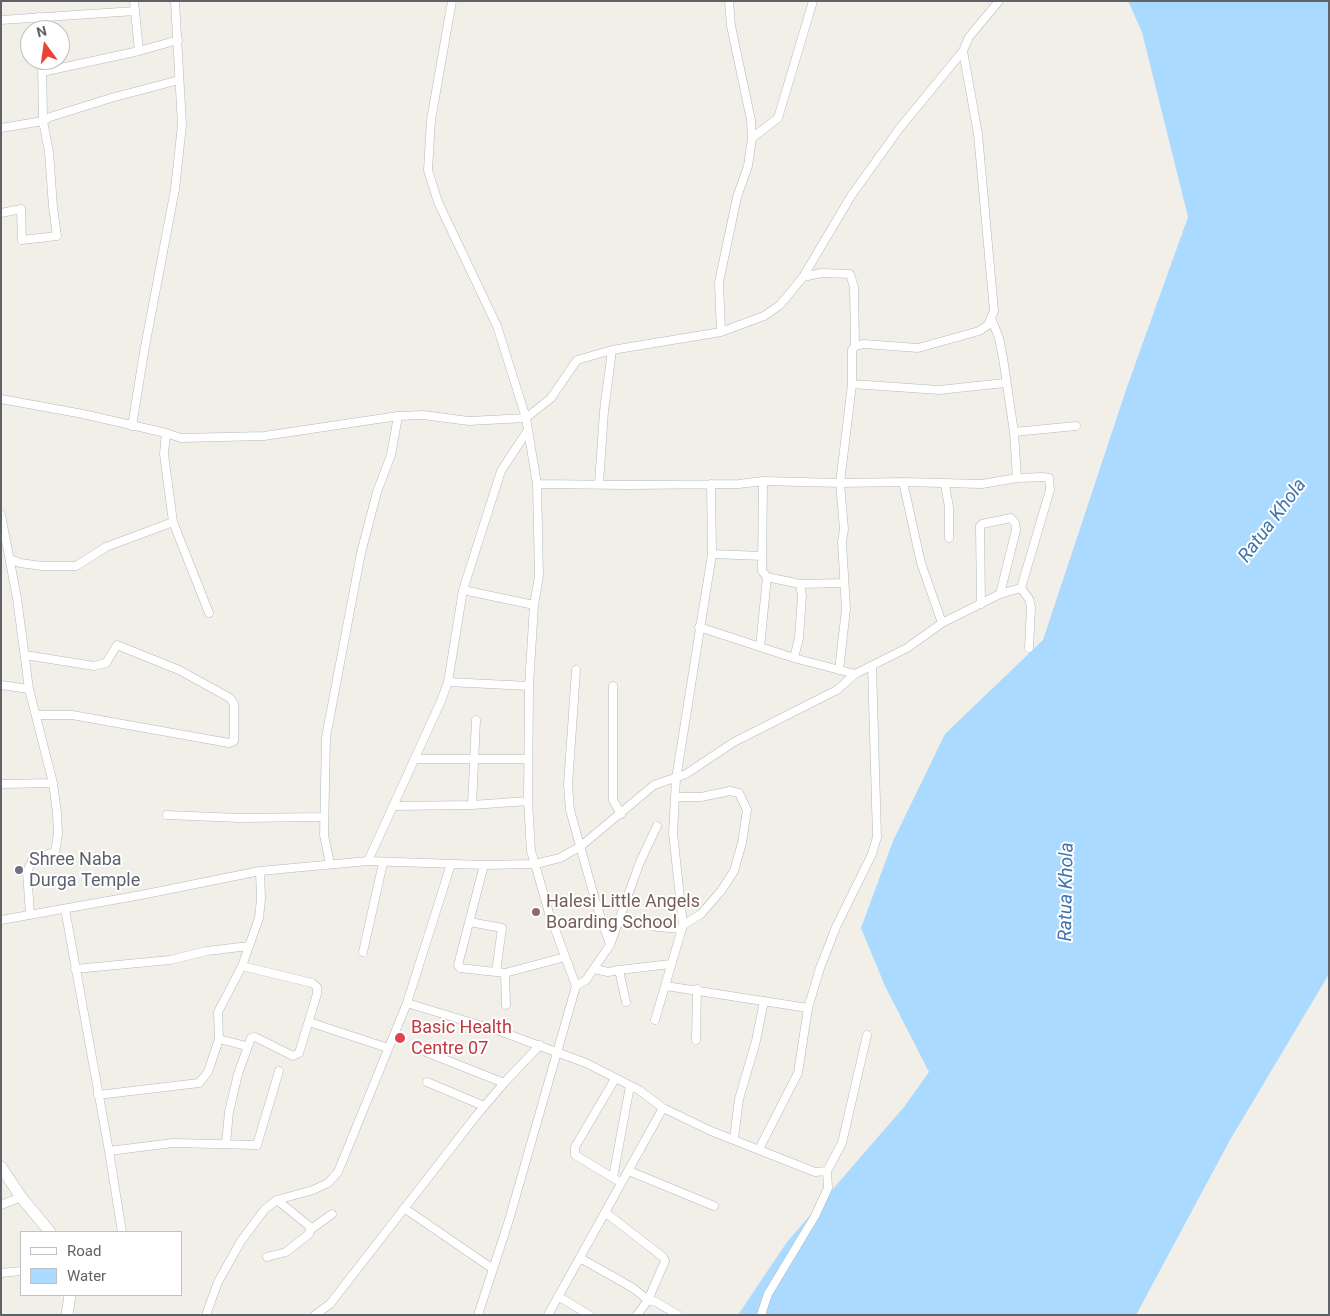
<!DOCTYPE html>
<style>
body{margin:0}
#map{position:relative;width:1330px;height:1316px;overflow:hidden;background:#f1efe8;font-family:Roboto,sans-serif}
canvas{display:block}
.frame{position:absolute;inset:0;border:2px solid #5f6368;pointer-events:none}
.legend{position:absolute;left:20px;top:1231px;width:162px;height:65px;box-sizing:border-box;background:#fff;border:1px solid #bfc1c3;margin:0;padding:6px 9px;list-style:none;font-size:15px;color:#5f6368}
.legend li{display:flex;align-items:center;gap:10px;height:25px}
.legend b{width:25px;border:1px solid #bfc1c3}
.north{position:absolute;left:20px;top:20px;width:50px;height:50px;box-sizing:border-box;background:#fff;border:1px solid #bfc1c3;border-radius:50%;rotate:346deg;font-size:14px;font-weight:700;line-height:20px;text-align:center;color:#5f6368}
.north::after{content:'';display:block;margin:auto;width:18px;height:22px;background:#ea4335;clip-path:polygon(50% 0,100% 100%,50% 72%,0 100%)}
</style>
<div id="map">
<canvas width="1330" height="1316"></canvas>
<div class="frame"></div>
<ul class="legend">
<li><b style="height:6px;background:#fff"></b>Road</li>
<li><b style="height:14px;background:#aadaff"></b>Water</li>
</ul>
<div class="north">N</div>
</div>
<script>
const ctx = document.querySelector('canvas').getContext('2d');
ctx.lineJoin = 'round';
function paint(path, color) {
  ctx.fillStyle = color;
  ctx.fill(path, 'evenodd');
}
function shape(rows) {
  const path = new Path2D();
  for (const r of rows) {
    path.moveTo(r[0], r[1]);
    for (let i = 2; i < r.length; i += 2) path.lineTo(r[i], r[i + 1]);
  }
  return path;
}
function trace(path, color, width, dash) {
  ctx.strokeStyle = color;
  ctx.lineWidth = width;
  ctx.lineCap = dash ? 'butt' : 'round';
  ctx.setLineDash(dash || []);
  ctx.stroke(path);
}
function drawText(font, color, halo, rows, align = 'center') {
  ctx.font = font + ' Roboto,sans-serif';
  ctx.lineWidth = 4;
  ctx.setLineDash([]);
  ctx.textBaseline = 'middle';
  ctx.strokeStyle = halo;
  ctx.fillStyle = color;
  for (const [text, x, y, turn = 0] of rows) {
    ctx.save();
    ctx.translate(x, y);
    ctx.rotate((+turn || 0) * Math.PI / 180);
    ctx.textAlign = isNaN(turn) ? turn : align;
    if (halo) ctx.strokeText(text, 0, 0);
    ctx.fillText(text, 0, 0);
    ctx.restore();
  }
}
const water = shape([
 [1128,1,1329,1,1329,974,1230,1140,1136,1315,738,1315,787,1242,904,1107,929,1072,885,986,861,928,893,841,945,734,1043,640,1127,387,1188,217,1142,32]
]);
const street = shape([
 [134,1,139,51],
 [452,1,431,120,428,170,438,202,497,326,526,418,537,484,539,576,534,605,529,686,528,801,531,851,535,864,560,858,581,846,654,785,686,774,734,742,837,690,855,674,907,648,942,623,1000,594,1021,588],
 [729,1,731,26,751,120,752,138],
 [39,17,40,30],
 [1,20,135,11],
 [42,72,139,51,178,40],
 [1,128,43,121,50,117,111,98,179,80],
 [1,213,21,209,22,240,57,236,53,207,49,152,43,121,42,60],
 [803,277,821,273,850,274,854,287,855,346],
 [991,318,999,338,1003,358,1014,432,1017,478],
 [721,332,764,316,780,305,803,277,851,196,899,129,963,51],
 [852,384,939,390,1005,383],
 [1,399,83,414,166,433,181,438,264,436,398,416,423,415,469,421,526,418,551,398,577,360,612,350,721,332,719,282,737,197,748,166,752,138,778,118,813,1],
 [132,426,144,352,175,189,182,125,175,1],
 [1014,432,1076,426],
 [166,433,164,454,173,522,209,613],
 [763,481,762,571,767,577,800,584,802,596,799,638,794,658],
 [903,482,982,484,1017,478,1043,477,1049,478,1050,490,1021,588],
 [599,483,604,411,612,350],
 [537,484,627,485,739,484,763,481,840,483,852,384,852,350,855,346,864,344,918,348,979,331,988,325,994,311,978,134,963,51,969,37,999,1],
 [945,485,949,507,949,538],
 [1,515,17,598,29,689,53,783,57,813,58,834,55,852,33,858,27,872,30,914],
 [712,554,762,556],
 [10,559,20,563,42,566,76,566,106,547,173,522],
 [800,584,844,583],
 [1021,588,1029,599,1031,607,1029,648],
 [463,590,534,605],
 [981,604,980,526,982,524,1011,518,1015,523,1016,530,1000,594],
 [699,627,794,658,855,674],
 [760,647,767,577],
 [25,655,94,666,106,663,117,645,179,670,230,698,234,704,234,741,229,743,72,715,36,715],
 [576,670,568,785,570,810,596,903,610,945],
 [839,670,846,609,842,542,844,529,840,483,903,482,921,563,942,623],
 [448,682,529,686],
 [1,685,29,689],
 [613,686,613,800,621,814],
 [414,759,528,759],
 [1,784,53,783],
 [676,797,701,797,730,791,739,793,747,810,742,843,734,871,721,891,701,914,683,925],
 [472,805,476,720],
 [394,806,472,805,528,801],
 [167,815,239,818,324,817],
 [368,861,441,701,448,682,463,590,501,471,528,430],
 [330,864,324,835,326,737,361,553,377,492,391,455,398,416],
 [484,865,458,965,460,968,505,973,565,957],
 [65,909,109,1151,122,1232],
 [620,917,657,927,682,929],
 [1,920,141,895,260,871,368,861,484,865,535,864,549,913,576,986,509,1220,478,1315],
 [470,922,502,928,496,972],
 [363,952,383,863],
 [75,969,170,960,207,951,249,946],
 [594,969,608,972,619,970,626,1002],
 [619,970,671,964],
 [505,973,506,1005],
 [576,986,586,980,610,945,640,862,657,826],
 [666,986,808,1008],
 [407,1003,502,1032,586,1063,639,1090,663,1108,548,1315],
 [655,1020,683,925,673,833,676,779,712,554,711,484],
 [309,1022,388,1048],
 [219,1039,246,1046],
 [696,1040,697,989],
 [426,1052,504,1083],
 [615,1079,575,1147,575,1155,620,1182],
 [427,1082,484,1106],
 [98,1095,199,1083,208,1072,219,1039,218,1012,242,966,259,918,261,899,260,871],
 [663,1108,711,1131,815,1172,827,1171,842,1143,867,1035],
 [734,1139,739,1099,756,1041,764,1001],
 [226,1143,229,1112,238,1074,251,1038,255,1037,293,1056,299,1053,317,994,317,987,312,983,242,966],
 [759,1149,798,1073,808,1008,820,968,836,927,872,854,877,837,872,666],
 [109,1151,173,1143,257,1145,279,1071],
 [629,1171,714,1206],
 [613,1177,630,1086],
 [1,1205,21,1197],
 [404,1208,493,1269],
 [310,1230,332,1214],
 [267,1257,286,1252,309,1234,310,1230,309,1226,277,1200],
 [580,1258,633,1288,648,1300,665,1261,663,1257,606,1213],
 [1,1273,21,1271],
 [558,1296,589,1315],
 [206,1315,218,1282,241,1241,265,1209,277,1200,313,1190,328,1183,338,1172,407,1003,451,864],
 [315,1315,330,1304,476,1116,504,1083,540,1045],
 [637,1315,648,1300,656,1302,678,1315],
 [761,1315,768,1294,815,1216,828,1188,827,1171]
]);
const secondary = shape([
 [1,1167,21,1197,50,1232],
 [67,1315,70,1295]
]);
const markers = [
 [19,870,5,"#6b7280"],
 [536,912,5,"#8d6e63"],
 [400,1038,6,"#e0444e"]
];
const worshipNames = [
 ["Shree Naba",29,860],
 ["Durga Temple",29,881]
];
const educationNames = [
 ["Halesi Little Angels",546,902],
 ["Boarding School",546,923]
];
const healthNames = [
 ["Basic Health",411,1028],
 ["Centre 07",411,1049]
];
const waterNames = [
 ["Ratua Khola",1273,521,-53],
 ["Ratua Khola",1067,892,-89]
];
paint(water, '#aadaff');
trace(street, '#b5b8bc', 9);
trace(secondary, '#b6babf', 12);
trace(street, '#fff', 8);
trace(secondary, '#fff', 11);
for (const [x, y, r, color] of markers) {
  const dot = new Path2D();
  dot.arc(x, y, r, 0, 2 * Math.PI);
  ctx.fillStyle = color;
  ctx.fill(dot);
  trace(dot, '#fff', 2);
}
drawText('18px', '#5b616d', '#fff', worshipNames, 'left');
drawText('18px', '#785e54', '#fff', educationNames, 'left');
drawText('18px', '#be3a42', '#fff', healthNames, 'left');
drawText('italic 19px', '#4174aa', '#fff', waterNames);
</script>
